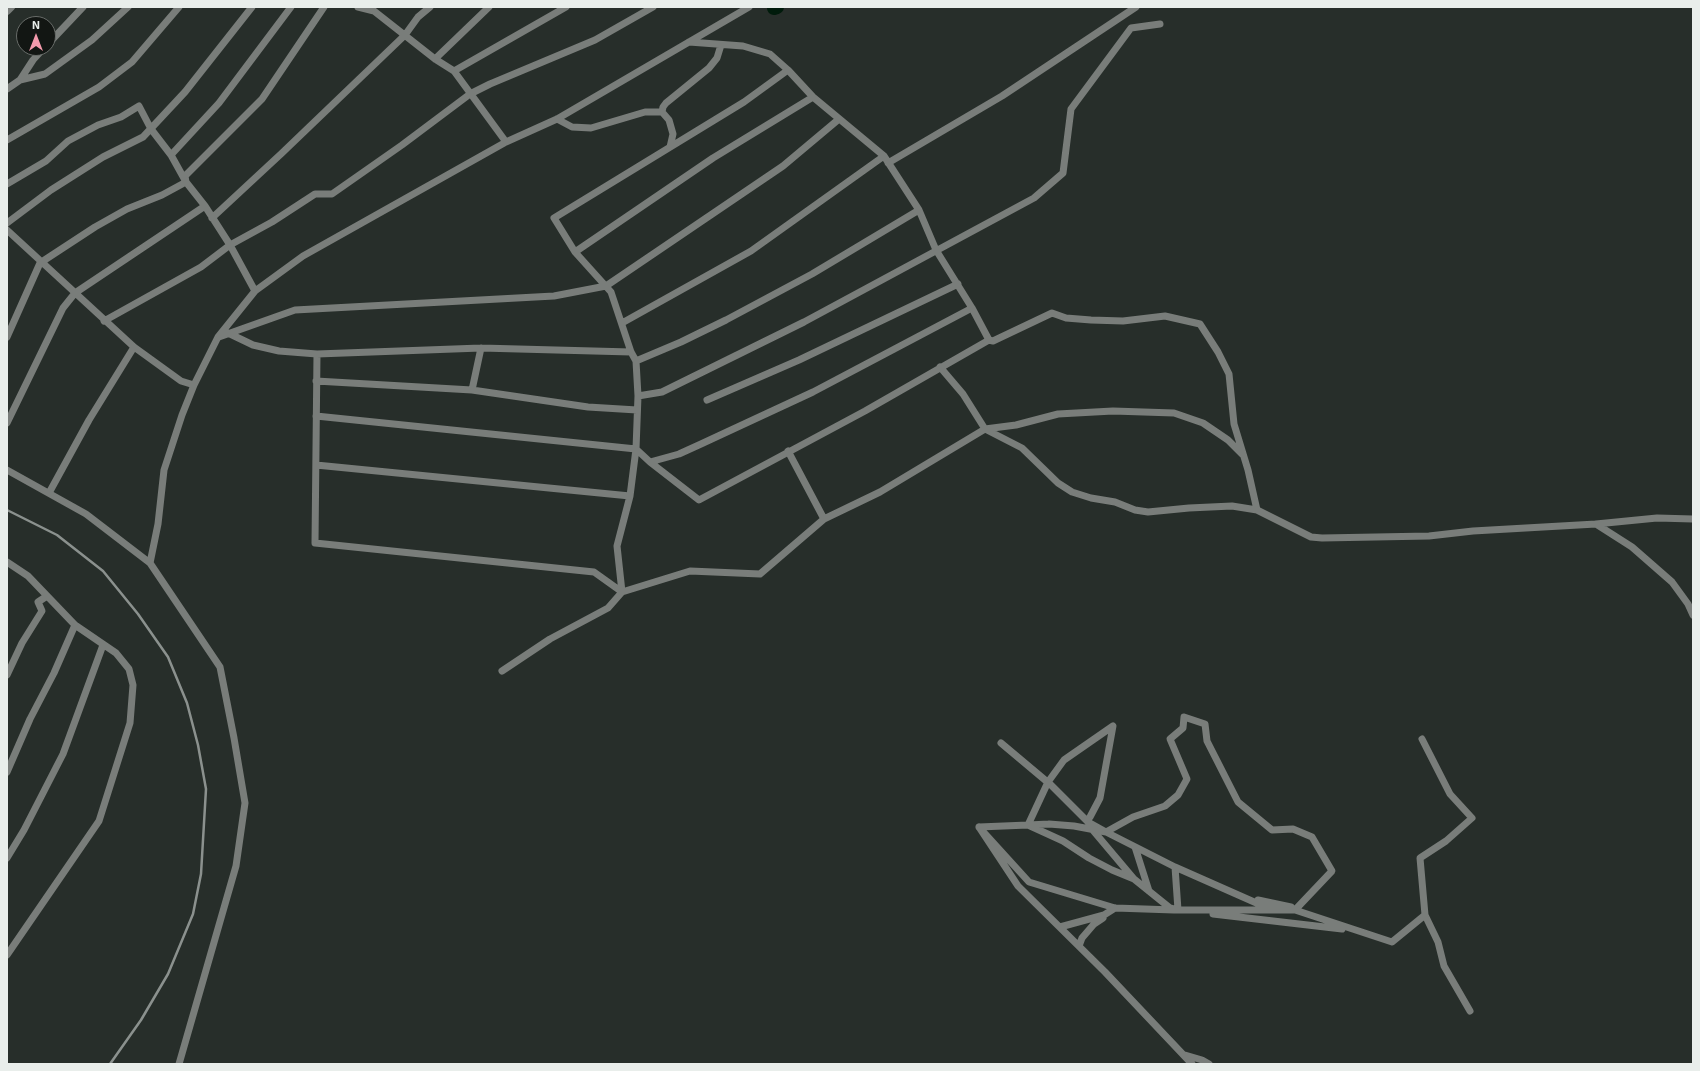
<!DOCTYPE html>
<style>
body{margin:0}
#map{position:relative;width:1700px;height:1071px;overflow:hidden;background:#272e2a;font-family:"Exo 2",sans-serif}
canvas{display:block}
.frame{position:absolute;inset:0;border:8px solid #e9eeeb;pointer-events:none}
.north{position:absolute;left:16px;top:16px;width:40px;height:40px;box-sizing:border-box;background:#121613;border:1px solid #686c69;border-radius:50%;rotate:0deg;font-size:11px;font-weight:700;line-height:16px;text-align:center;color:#e9eeeb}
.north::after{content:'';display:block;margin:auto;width:14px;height:18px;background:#f39aac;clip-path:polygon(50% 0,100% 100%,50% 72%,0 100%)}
</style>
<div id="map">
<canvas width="1700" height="1071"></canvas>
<div class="frame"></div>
<div class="north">N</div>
</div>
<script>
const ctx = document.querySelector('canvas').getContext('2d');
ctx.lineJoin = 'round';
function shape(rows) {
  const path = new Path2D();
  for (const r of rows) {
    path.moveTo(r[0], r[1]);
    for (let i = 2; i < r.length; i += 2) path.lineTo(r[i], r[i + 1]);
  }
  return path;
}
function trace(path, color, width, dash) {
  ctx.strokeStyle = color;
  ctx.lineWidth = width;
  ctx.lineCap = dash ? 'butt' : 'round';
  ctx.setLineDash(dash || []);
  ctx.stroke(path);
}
const river = shape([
 [774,8,777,7]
]);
const minor = shape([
 [358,7,374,11,435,59,454,71,506,142],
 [689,42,743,46,770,54,788,70,813,97,884,156,919,210,936,250,972,308,989,340],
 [48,44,83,7],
 [435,59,489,7],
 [454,71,566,7],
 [20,80,45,74,92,40,128,7],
 [7,89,20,80,33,60,44,48],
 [662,112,663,107,666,103,709,68,717,58,721,45],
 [557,119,572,127,591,128,645,112,662,112,669,120,673,134,670,147],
 [7,140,99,87,132,62,179,7],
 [171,155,219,103,291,7],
 [888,163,1002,96,1136,7],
 [7,184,46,161,68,141,98,125,121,117,139,106,151,129,171,155,186,182,205,206,230,245,255,291],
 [212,218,282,153,405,35,418,17,430,7],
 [7,223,51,190,103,157,143,137,185,92,252,7],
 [7,230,134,347,181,381,194,385,182,415,164,470,158,524,150,563],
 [575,252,713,158,813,97],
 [104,321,201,267,230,245,272,222,315,194,332,194,402,145,470,94,490,84,595,40,653,7],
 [622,323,751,251,884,156],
 [228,333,253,345,279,351,317,354,481,348,631,352],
 [7,337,40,263,95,227,127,209,162,195,186,182,185,176,262,99,324,7],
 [219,337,295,310,554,296,606,286,783,166,839,119],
 [317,354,315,543,594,572,622,592,690,571,760,574,824,519,880,492,985,429,1016,425,1058,414,1113,411,1174,413,1203,423,1228,440,1242,454],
 [636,361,681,342,726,320,812,274,919,210],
 [940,367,963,394,985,429,1022,448,1058,483,1072,492,1091,498,1115,502,1135,510,1148,512,1189,508,1232,506,1257,510],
 [316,381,472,390,588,407,637,410],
 [194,385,218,337,255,291,303,256,506,142,557,119,749,7],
 [472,390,481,348],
 [638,396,662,392,804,322,1034,198,1063,173,1071,109,1131,28,1160,24],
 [707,400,799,360,958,284],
 [316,416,636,449,650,462,679,454,701,444,813,392,972,308],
 [7,423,63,308,75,293,205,206],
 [788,451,824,519],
 [650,462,699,500,865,411,989,340,993,341,1052,313,1066,318,1091,320,1123,321,1165,316,1200,324,1218,352,1229,374,1234,424,1248,470,1257,510,1311,537,1322,538,1429,536,1473,531,1596,524,1632,547,1672,582,1688,604,1693,615],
 [316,465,630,496],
 [7,470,86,514,150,563,220,667,234,738,245,803,236,866,179,1064],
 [49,493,89,420,134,347],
 [1596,524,1657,518,1693,519],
 [7,562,28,576,75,625,116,653,129,669,133,685,130,723,99,821,7,955],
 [502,671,550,639,608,608,622,592,617,546,630,496,636,449,638,396,636,361,631,352,611,292,575,252,554,218,744,102,788,70],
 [7,675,22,643,42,611,38,602,47,596],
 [1001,743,1051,785,1088,822,1106,832,1133,817,1165,806,1178,795,1187,779,1170,739,1183,728,1184,717,1205,724,1207,741,1238,802,1272,830,1293,829,1312,837,1332,871,1295,910,1174,910,1115,908,1029,882,979,827,1018,886,1105,972,1192,1064],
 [7,772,30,719,54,673,75,625],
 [1049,824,1074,826,1106,832,1175,867,1178,910,1170,908,1134,879,1112,870,1089,858,1063,841,1028,825,1049,824],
 [979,827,1028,825,1048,782,1064,760,1113,726,1100,798,1090,817],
 [1091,828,1134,879],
 [1135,847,1149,891],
 [7,858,24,830,63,754,103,645],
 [1175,867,1270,909],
 [1258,900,1291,907],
 [1295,910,1392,942,1425,915,1420,858,1446,841,1472,818,1450,794,1422,739],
 [1213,914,1342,929],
 [1425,915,1438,942,1444,966,1470,1011],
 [1060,927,1104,915,1115,908],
 [1079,946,1082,938,1094,924,1103,918],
 [1185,1055,1202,1060,1209,1064]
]);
const tertiary = shape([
 [7,11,11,7]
]);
const rail = shape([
 [7,510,57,535,103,571,138,614,168,657,187,703,198,745,206,789,201,874,193,914,168,974,141,1020,110,1064]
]);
trace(river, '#001b0b', 14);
trace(minor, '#797d7a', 7);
trace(tertiary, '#797d7a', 8);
trace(rail, '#8b918e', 2.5);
</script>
